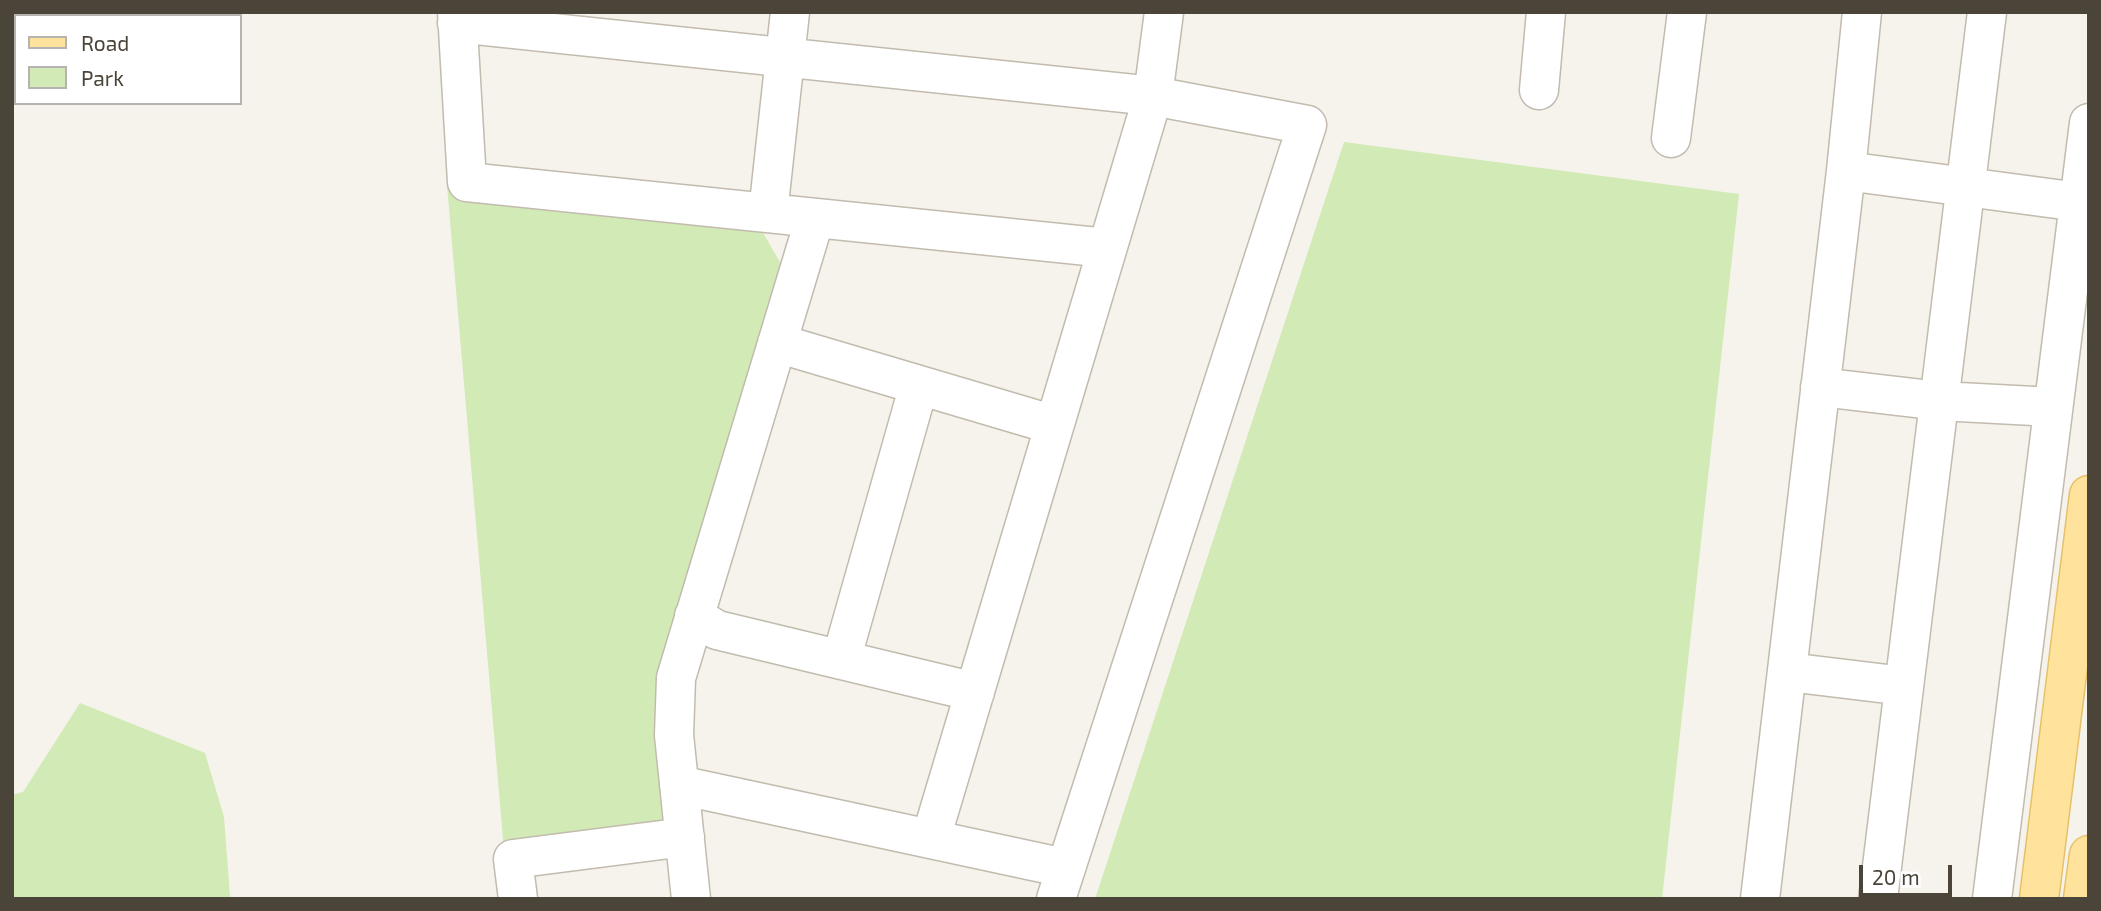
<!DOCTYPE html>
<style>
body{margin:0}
#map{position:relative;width:2101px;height:911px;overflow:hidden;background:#f6f3ec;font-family:"Exo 2",sans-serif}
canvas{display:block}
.frame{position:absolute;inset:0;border:14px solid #4b4439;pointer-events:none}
.legend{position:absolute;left:14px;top:14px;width:228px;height:91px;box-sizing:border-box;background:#fff;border:2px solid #b7b4b0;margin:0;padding:9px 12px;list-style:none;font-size:21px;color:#4b4439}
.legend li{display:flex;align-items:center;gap:14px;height:35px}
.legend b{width:35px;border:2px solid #b7b4b0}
.scale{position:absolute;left:1859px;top:865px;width:93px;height:32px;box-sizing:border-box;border:4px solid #4b4439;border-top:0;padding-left:9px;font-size:21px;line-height:24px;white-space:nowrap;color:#4b4439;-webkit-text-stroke:5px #fff;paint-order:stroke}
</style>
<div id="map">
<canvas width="2101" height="911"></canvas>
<div class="frame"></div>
<ul class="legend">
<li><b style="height:9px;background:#ffe39c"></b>Road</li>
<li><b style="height:19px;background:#d2eab5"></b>Park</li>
</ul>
<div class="scale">20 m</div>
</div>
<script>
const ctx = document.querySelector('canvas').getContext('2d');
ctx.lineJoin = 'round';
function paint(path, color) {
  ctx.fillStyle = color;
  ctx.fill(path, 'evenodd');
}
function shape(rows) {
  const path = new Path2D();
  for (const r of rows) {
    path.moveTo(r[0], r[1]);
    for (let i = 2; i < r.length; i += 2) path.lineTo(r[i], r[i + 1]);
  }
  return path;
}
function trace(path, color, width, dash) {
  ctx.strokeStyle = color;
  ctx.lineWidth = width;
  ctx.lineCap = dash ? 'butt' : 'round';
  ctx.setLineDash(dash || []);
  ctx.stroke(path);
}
const green = shape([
 [1344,142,1739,194,1662,899,1095,899],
 [447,185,758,224,785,271,661,687,671,824,504,851],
 [80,703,205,753,224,817,230,896,232,899,12,899,12,795,23,792]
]);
const minor = shape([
 [457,12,467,182,1107,248],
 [50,16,52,12],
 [457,23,1153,96,1307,125,1056,899],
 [12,27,16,26],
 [1539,90,1546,12],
 [1671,138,1687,12],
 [1846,171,2079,202],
 [768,213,790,12],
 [777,343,1054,425],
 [1820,387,1940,401,2053,407],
 [694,616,717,630,975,692],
 [841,660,919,385],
 [1788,672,1904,686],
 [679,785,1065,868],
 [931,838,1153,96,1164,12],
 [518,899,513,859,685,837],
 [691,899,674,735,676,678,815,218],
 [1760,899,1846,171,1862,12],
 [1878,899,1987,12],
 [1992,899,2089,123]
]);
const major = shape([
 [2039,899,2089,495],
 [2083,899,2089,855]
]);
paint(green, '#d2eab5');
trace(minor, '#c2bbae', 41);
trace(major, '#e6c16a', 41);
trace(minor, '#fff', 38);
trace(major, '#ffe39c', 38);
</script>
